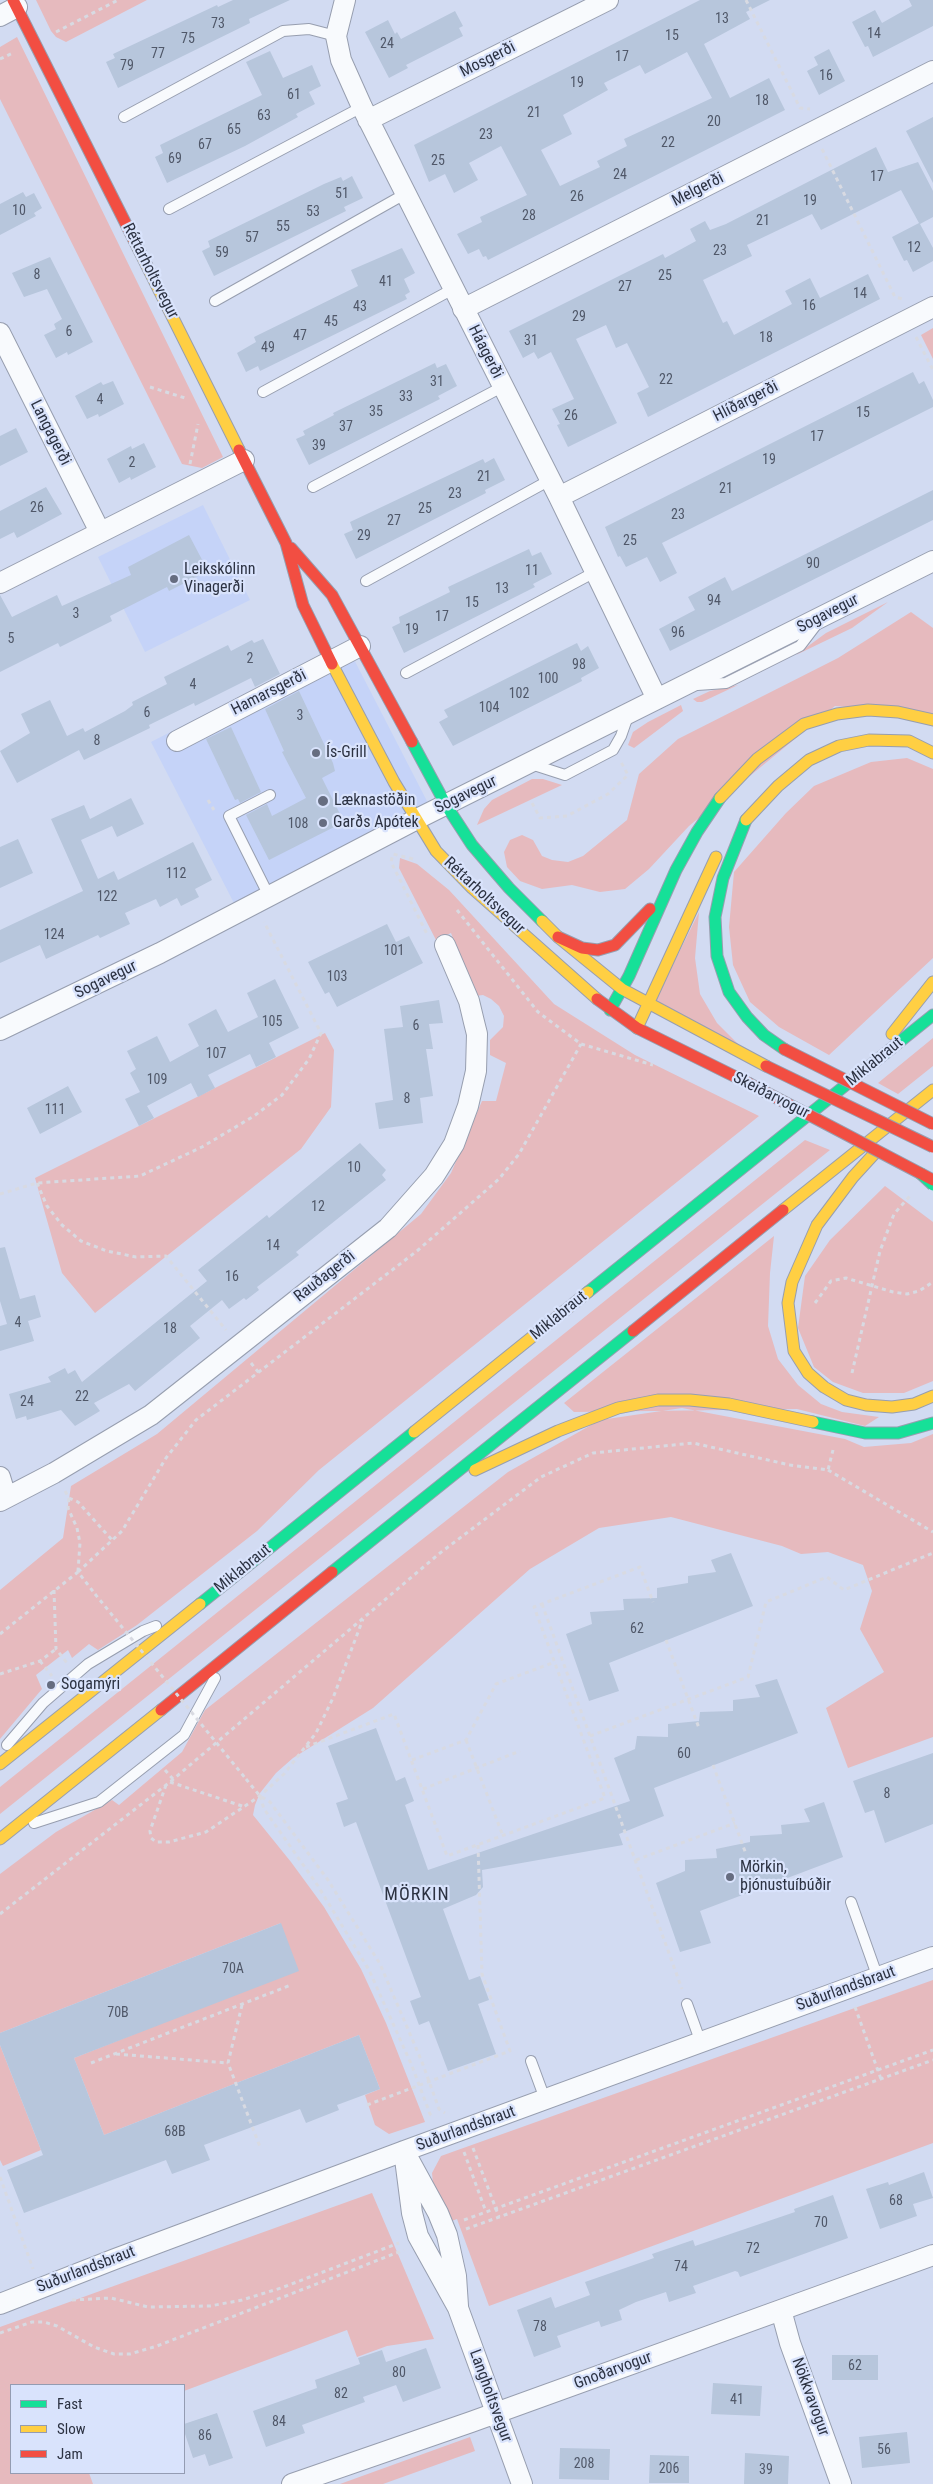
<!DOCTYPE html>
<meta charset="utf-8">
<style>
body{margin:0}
#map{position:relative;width:933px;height:2484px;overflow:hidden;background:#d2dbf2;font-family:"Roboto Condensed",sans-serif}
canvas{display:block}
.legend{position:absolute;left:10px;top:2384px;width:175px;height:90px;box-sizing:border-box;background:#d9e3fc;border:1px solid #949cb2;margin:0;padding:6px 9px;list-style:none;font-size:15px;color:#2c3242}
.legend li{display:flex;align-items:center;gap:10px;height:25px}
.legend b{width:25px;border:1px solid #949cb2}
</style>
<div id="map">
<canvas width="933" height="2484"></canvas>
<ul class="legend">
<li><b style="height:6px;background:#16e098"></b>Fast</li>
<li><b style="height:6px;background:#ffcf43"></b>Slow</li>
<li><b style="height:6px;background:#f24e42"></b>Jam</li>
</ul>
</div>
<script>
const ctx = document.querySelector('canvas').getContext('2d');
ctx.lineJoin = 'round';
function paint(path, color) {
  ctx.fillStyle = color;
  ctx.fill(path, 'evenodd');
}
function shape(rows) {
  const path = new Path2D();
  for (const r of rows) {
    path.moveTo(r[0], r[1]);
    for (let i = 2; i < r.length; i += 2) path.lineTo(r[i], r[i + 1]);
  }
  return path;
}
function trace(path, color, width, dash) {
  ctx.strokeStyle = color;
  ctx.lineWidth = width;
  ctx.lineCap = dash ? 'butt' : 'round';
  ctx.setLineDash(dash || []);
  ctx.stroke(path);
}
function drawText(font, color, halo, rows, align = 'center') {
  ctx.font = font + ' "Roboto Condensed",sans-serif';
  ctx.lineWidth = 4.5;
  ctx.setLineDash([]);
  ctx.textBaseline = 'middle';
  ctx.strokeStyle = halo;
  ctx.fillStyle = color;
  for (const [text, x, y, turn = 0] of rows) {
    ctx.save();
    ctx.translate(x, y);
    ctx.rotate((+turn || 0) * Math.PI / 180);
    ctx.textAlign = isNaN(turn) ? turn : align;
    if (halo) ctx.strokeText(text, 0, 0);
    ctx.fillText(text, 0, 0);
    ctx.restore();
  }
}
const built = shape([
 [203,505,250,600,145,652,98,557],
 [345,642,429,805,235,905,151,742]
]);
const green = shape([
 [36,0,147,0,66,42,56,37,51,31],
 [17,37,223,457,202,468,182,464,0,99,0,47],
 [933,328,933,359,921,335],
 [888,602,852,628,796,655,826,633],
 [911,612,933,628,933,714,835,706,689,826,649,869,625,889,600,892,572,885,542,889,520,881,507,867,504,852,510,840,522,835,533,840,542,856,552,860,568,862,583,856,627,820,639,774,678,739,838,658],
 [738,685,702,702,697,702,693,699,710,691],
 [681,705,683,711,634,748,628,745,633,732,648,722],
 [907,758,933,769,933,958,829,1055,779,1027,750,1002,733,965,729,927,734,872,786,813,814,786,871,762],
 [532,779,543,779,562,785,477,825,484,809,492,800],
 [400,858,417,864,449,890,554,1004,635,1055,759,1116,319,1470,257,1531,137,1625,98,1650,89,1644,72,1658,68,1650,36,1675,42,1689,0,1739,0,1590,63,1538,71,1486,157,1434,421,1214,451,1173,482,1101,496,1101,506,1063,490,1055,490,1040,503,1027,504,1016,499,1006,491,999,483,995,475,996,451,933,436,940,399,868],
 [699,912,695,958,700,994,717,1023,739,1045,655,1001],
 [325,1033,334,1050,331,1107,301,1149,95,1313,62,1273,35,1178],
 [933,1038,933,1066,898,1094,878,1083],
 [805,1140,830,1150,0,1814,0,1787],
 [885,1186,933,1222,933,1381,904,1393,863,1393,833,1382,814,1367,798,1328,805,1276,830,1240],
 [774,1236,770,1273,768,1326,778,1359,798,1385,821,1404,842,1412,879,1417,865,1426,797,1409,574,1412,564,1403],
 [682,1408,845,1439,864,1447,911,1443,933,1434,933,1737,848,1768,826,1708,884,1672,860,1629,872,1591,863,1565,828,1552,801,1554,782,1546,671,1517,599,1528,530,1569,373,1708,293,1758,276,1773,260,1793,255,1805,253,1815,291,1862,324,1907,361,1969,386,2023,425,2122,389,2134,375,2125,365,2095,380,2089,359,2035,104,2135,74,2058,185,2014,281,1923,0,2033,0,1874,56,1832,112,1800,119,1805,182,1752,205,1710,508,1472,600,1420],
 [933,1980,933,2143,489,2306,457,2219,449,2222,433,2184,432,2173,441,2156],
 [0,2045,41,2150,3,2166,0,2160],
 [372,2193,434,2339,387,2346,357,2357,347,2330,184,2391,184,2385,11,2385,11,2473,89,2473,93,2484,0,2484,0,2327],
 [470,2437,475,2451,383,2484,340,2484]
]);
const building = shape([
 [233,0,290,0,249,19,250,23,118,88,106,62,115,58,113,54,217,5,218,7],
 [700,0,770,0,746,12,750,19,704,44,730,98,769,78,785,110,488,260,486,256,483,257,479,249,468,254,457,234,482,222,480,217,527,195,501,146,469,163,478,180,454,193,445,174,429,182,414,145],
 [687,52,712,98,624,139,627,146,597,161,600,167,560,186,541,150,572,134,563,115,608,90,604,83,640,65,645,74],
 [909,0,933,0,933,26,873,57,868,46,865,47,852,22,875,10,882,23,912,6],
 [455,11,463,26,459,28,463,36,406,65,408,68,389,78,365,32,388,20,395,34,397,32,401,39],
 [829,49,845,81,819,95,807,71,818,65,814,57],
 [270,51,283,78,312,65,321,86,309,92,315,104,296,114,298,117,245,146,167,183,155,157,163,153,160,145,262,95,246,62],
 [933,117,933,183,906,131],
 [876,147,888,172,918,162,933,191,933,217,920,224,933,248,933,261,913,272,907,260,904,261,892,237,919,223,901,190,821,230,812,214,747,245,752,256,703,280,723,323,727,321,734,335,792,304,785,291,810,278,820,298,868,274,880,299,648,417,637,393,649,387,627,343,616,348,606,325,576,339,617,423,568,447,557,425,560,424,552,409,574,399,551,352,538,359,534,352,523,358,509,331,663,254,665,258,696,241,690,229,705,221,710,230,726,224],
 [352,176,363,198,344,207,346,211,214,276,202,251,210,247,208,241,324,184,341,177,343,181],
 [23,192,26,197,34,193,42,208,34,213,36,216,0,235,0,204],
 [402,248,415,273,404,279,410,292,405,295,407,299,260,371,258,366,246,372,237,353,256,342,254,337,358,286,351,270],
 [50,257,93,342,68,355,67,352,56,358,44,335,56,329,54,324,62,319,47,289,24,297,12,273],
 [435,363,437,368,446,364,457,386,438,396,440,399,309,465,296,439,305,435,303,431,334,415,333,413],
 [913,372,919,384,924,381,933,400,933,407,662,543,677,573,660,582,647,557,626,567,620,556,618,557,605,527],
 [113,381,124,404,99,417,98,414,87,419,75,396,101,382,103,385],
 [16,428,28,452,0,466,0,436],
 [144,443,156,467,131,480,130,477,119,483,107,459,131,446,132,449],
 [494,458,505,480,485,490,486,493,356,559,344,534,353,530,350,522,483,459,485,463],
 [46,487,62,514,17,538,14,532,0,539,0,511],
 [933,490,933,520,670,651,659,629,695,610,688,597,725,577,732,591],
 [189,535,208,571,169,591,167,587,110,616,112,621,60,647,58,643,0,672,0,595,12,617,57,595,62,606,131,575,128,567],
 [529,549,532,556,541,552,552,574,533,584,535,587,404,653,392,627,400,623,399,617,450,592,448,587],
 [263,639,280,674,255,687,251,678,195,706,194,703,149,725,150,728,84,760,79,750,17,783,0,751,30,733,21,714,50,700,67,736,83,728,85,732,125,711,133,705,132,702,167,684,164,677,228,645,231,651,252,640,254,643],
 [577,643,581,651,588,646,599,668,581,678,582,681,453,746,439,722,448,717,444,710],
 [299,691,333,763,335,771,322,778,344,822,269,860,246,815,267,804,272,816,306,798,282,752,284,751,265,709],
 [231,727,261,792,240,803,238,799,235,800,206,739],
 [131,798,144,824,117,837,112,826,81,840,98,879,114,871,118,880,193,842,212,880,195,889,199,897,181,906,177,898,160,907,156,899,125,913,130,924,100,938,98,935,46,959,40,945,0,963,0,930,83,891,51,819,84,805,90,819],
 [18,839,33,873,0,888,0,847],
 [387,924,396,942,409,936,423,963,337,1007,329,992,325,994,308,962],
 [275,979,299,1028,269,1043,276,1057,256,1067,250,1054,208,1075,215,1088,198,1097,191,1083,147,1106,154,1118,139,1126,125,1099,140,1092,130,1073,136,1069,127,1051,157,1036,170,1062,199,1046,188,1024,216,1009,228,1032,258,1017,247,993],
 [439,1000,443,1023,429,1024,433,1049,426,1049,433,1096,420,1098,423,1123,379,1129,375,1103,393,1100,384,1029,403,1027,400,1006],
 [68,1086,82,1112,40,1134,27,1108],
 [360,1143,386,1170,382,1175,386,1180,296,1252,299,1255,257,1287,259,1290,246,1300,244,1298,229,1309,222,1300,190,1326,200,1338,135,1391,129,1384,94,1403,100,1411,75,1426,61,1410,27,1420,26,1416,16,1419,9,1394,51,1382,48,1377,65,1368,68,1374,75,1370,82,1382,207,1281,198,1270,267,1215,269,1218],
 [5,1247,20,1299,35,1295,41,1317,28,1321,34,1341,0,1351,0,1326,7,1324,0,1301,0,1248],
 [731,1553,753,1606,609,1663,619,1691,589,1701,566,1634,592,1624,590,1612,624,1610,623,1599,657,1598,657,1588,688,1583,688,1576,716,1572,711,1560],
 [777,1679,798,1733,654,1788,664,1816,619,1834,623,1845,482,1870,483,1887,476,1895,443,1909,469,1980,480,1976,489,2000,478,2004,496,2054,448,2071,429,2021,419,2025,410,2001,421,1997,356,1822,344,1827,336,1803,348,1799,328,1746,376,1728,396,1781,405,1777,414,1801,405,1805,428,1870,630,1801,614,1758,635,1749,637,1736,668,1737,668,1724,699,1721,700,1712,733,1711,733,1700,760,1697,755,1685],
 [933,1753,933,1824,885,1843,874,1810,865,1813,853,1781],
 [824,1802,843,1857,700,1911,711,1943,680,1952,656,1883,685,1871,685,1860,717,1858,716,1849,750,1842,750,1836,782,1834,781,1825,810,1822,804,1809],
 [281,1923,299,1971,74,2058,104,2135,359,2035,380,2089,337,2105,339,2110,306,2123,300,2109,204,2145,210,2160,172,2174,166,2160,24,2213,7,2170,43,2155,0,2045,0,2033],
 [924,2172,933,2198,913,2204,917,2216,880,2229,866,2189,888,2182,889,2185],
 [833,2195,848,2238,740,2277,738,2272,735,2271,693,2286,696,2293,669,2302,666,2292,636,2302,619,2310,622,2320,601,2327,599,2321,557,2336,561,2347,534,2357,517,2310,551,2297,555,2308,590,2295,585,2282,654,2258,652,2254,693,2240,695,2246,795,2212,794,2209],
 [426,2348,441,2388,403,2402,396,2385,363,2397,365,2402,302,2425,305,2433,266,2447,253,2411,317,2388,315,2380,360,2364,358,2358,382,2350,386,2362],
 [832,2355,878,2355,878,2380,832,2380],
 [713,2383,762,2386,760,2416,711,2414],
 [217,2413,233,2458,209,2466,205,2454,193,2458,184,2431,184,2424],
 [907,2432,910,2463,862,2468,859,2437],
 [560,2448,610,2449,609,2480,559,2479],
 [745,2453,789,2456,788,2484,744,2484],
 [650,2455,689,2456,689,2483,649,2483]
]);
const path = shape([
 [746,0,800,108,810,109],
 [56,32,118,0],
 [0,59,13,53],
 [822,149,895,297,903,299],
 [916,337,933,370],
 [150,387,185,398],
 [190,464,198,424],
 [208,800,214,810],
 [532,803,540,818,567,816,608,794,628,775,621,762],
 [354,806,371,797],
 [413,859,393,854,391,862,427,934],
 [457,910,538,1012,581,1044,653,1065],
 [37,1183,47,1206,62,1225,81,1241,107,1251,136,1257,166,1256,226,1330],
 [0,1194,37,1183,140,1176,202,1147,254,1116,282,1095,309,1059,321,1033,264,922],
 [815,1303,831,1281,846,1278,893,1292,907,1294,919,1291,933,1282],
 [251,1363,259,1373],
 [852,1373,880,1251,894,1214,910,1196],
 [828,1470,933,1532],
 [65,1491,69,1498,78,1502,112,1540],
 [69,1498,68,1508,77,1528,80,1543,78,1571],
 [78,1572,122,1531,166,1458,196,1420,417,1251,499,1179,519,1154,581,1044],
 [54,1590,56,1649,67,1663],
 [542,1604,682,1989],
 [0,1634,78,1572,95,1594],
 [666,1640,699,1728],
 [40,1661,52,1676],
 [0,1674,40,1661,56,1649],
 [590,1736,748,1677,766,1602,827,1577,844,1590,933,1553],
 [466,1740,503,1836],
 [306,1747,394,1714,447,1856,605,1798,534,1607,640,1567,653,1602],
 [412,1760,466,1740,496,1684,555,1662],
 [713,1765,746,1854],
 [165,1770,173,1779],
 [246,1779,260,1796,270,1802,328,1880,380,1964,422,2062,439,2109,445,2113],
 [170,1782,245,1807],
 [166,1785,150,1831,151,1838,156,1842,169,1842,206,1832,260,1796,284,1774,316,1733,333,1698,363,1619],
 [423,1789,520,1751],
 [260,1796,264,1809,318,1886,369,1970,412,2066,430,2114,434,2118],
 [636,1860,735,1823],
 [0,1914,170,1782,440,1553,541,1477,593,1453,693,1443,790,1465,828,1470,833,1450],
 [242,2005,228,2063,260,2147],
 [855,2007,881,2079],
 [116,2054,228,2063],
 [91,2063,291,1985],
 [367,2105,510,2051,482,1974,478,1845],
 [473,2148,499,2217],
 [464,2152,486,2212],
 [0,2177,33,2269],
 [464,2220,933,2050],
 [466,2229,933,2060],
 [72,2300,111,2298,148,2307,210,2306,242,2300,281,2288,399,2243],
 [0,2333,32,2322,44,2322,57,2326,94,2347,114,2354,130,2354,157,2346,404,2250]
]);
const lane = shape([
 [124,117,283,31,309,29,336,36],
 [169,209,362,107],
 [215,301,405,194],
 [263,392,453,289],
 [313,487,502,387],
 [366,581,550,480],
 [406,673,595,572],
 [697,685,726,683,800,646,816,625],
 [531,764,565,775,613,750,621,736,629,713],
 [269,896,229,816,270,795],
 [7,1745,43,1703,88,1664,143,1631,156,1626],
 [34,1823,99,1802,184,1735,215,1678],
 [851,1902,878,1978],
 [687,2004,701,2043],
 [531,2061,545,2099]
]);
const street = shape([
 [345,0,336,36,341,60,362,107,559,497,657,699],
 [0,16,17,7],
 [368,120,608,0],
 [463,309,933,71],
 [0,333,100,532],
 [559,497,933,307],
 [0,583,244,460],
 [177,741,360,646],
 [0,1030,160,953,417,819,933,561],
 [0,1477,6,1497],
 [0,1501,54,1473,151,1415,388,1228,434,1176,454,1144,468,1106,476,1071,477,1034,474,1022,469,1001,445,945],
 [404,2151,412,2213,418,2236,458,2308,522,2484],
 [409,2160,438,2213,447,2235,456,2276,458,2306],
 [0,2304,115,2259,404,2151,933,1957],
 [781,2310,790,2343,841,2484],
 [292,2484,471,2422,933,2255]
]);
const fast = shape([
 [412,742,446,805,472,845,509,888,542,921],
 [746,820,723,878,715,917,717,956,729,992,747,1017,764,1035,784,1049],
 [610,1010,629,976,676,870,697,832,720,798],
 [588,1292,933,1015],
 [813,1422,865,1433,898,1433,933,1423],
 [332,1572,633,1331],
 [200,1604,414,1432]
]);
const slow = shape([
 [134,240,239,450],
 [332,664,394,782,436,851,472,888,597,999],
 [720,798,757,759,804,724,837,714,868,710,898,712,933,720],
 [746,820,778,786,809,760,839,746,869,740,909,741,933,753],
 [542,921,558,937,622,989,766,1066],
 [637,1028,716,857],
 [892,1034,933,982],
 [874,1154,853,1177,817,1225,792,1282,788,1303,794,1351,808,1373,824,1387,846,1400,866,1405,892,1407,914,1404,933,1396],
 [783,1210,933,1090],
 [414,1432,588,1292],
 [475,1470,558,1431,618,1408,658,1400,690,1400,729,1404,813,1422],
 [0,1764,200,1604],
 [0,1839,161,1710]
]);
const jam = shape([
 [13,0,134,240],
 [239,450,286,543,303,605,332,664],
 [291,548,332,595,412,742],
 [558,937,582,948,598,950,615,945,650,909],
 [597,999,637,1028,748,1083],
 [633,1331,783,1210],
 [161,1710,332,1572]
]);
const pathBridge = shape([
 [95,1594,246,1779]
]);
const fastBridge = shape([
 [920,1173,933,1185]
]);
const jamBridge = shape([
 [784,1049,933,1124],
 [766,1066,933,1147],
 [748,1083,933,1180]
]);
const markers = [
 [174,579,5,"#666d80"],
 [316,753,5,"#666d80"],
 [323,801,6,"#666d80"],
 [323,823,5,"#666d80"],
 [51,1685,5,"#666d80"],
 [730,1877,5,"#666d80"]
];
const numberNames = [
 ["13",722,19],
 ["73",218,24],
 ["14",874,34],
 ["15",672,36],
 ["75",188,39],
 ["24",387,44],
 ["77",158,54],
 ["17",622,57],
 ["79",127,66],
 ["16",826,76],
 ["19",577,83],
 ["61",294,95],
 ["18",762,101],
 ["21",534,113],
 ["63",264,116],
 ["20",714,122],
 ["65",234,130],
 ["23",486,135],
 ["22",668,143],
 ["67",205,145],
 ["69",175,159],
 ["25",438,161],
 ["24",620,175],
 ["17",877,177],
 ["51",342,194],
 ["26",577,197],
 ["19",810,201],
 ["10",19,211],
 ["53",313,212],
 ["28",529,216],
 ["21",763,221],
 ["55",283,227],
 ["57",252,238],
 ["12",914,248],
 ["23",720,251],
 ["59",222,253],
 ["8",37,275],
 ["25",665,276],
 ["41",386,282],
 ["27",625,287],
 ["14",860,294],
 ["16",809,306],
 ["43",360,307],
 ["29",579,317],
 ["45",331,322],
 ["6",69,332],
 ["47",300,336],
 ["18",766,338],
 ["31",531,341],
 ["49",268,348],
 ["22",666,380],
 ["31",437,382],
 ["33",406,397],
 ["4",100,400],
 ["35",376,412],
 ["15",863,413],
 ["26",571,416],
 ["37",346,427],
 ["17",817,437],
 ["39",319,446],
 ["19",769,460],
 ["2",132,463],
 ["21",484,477],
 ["21",726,489],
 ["23",455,494],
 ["26",37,508],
 ["25",425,509],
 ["23",678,515],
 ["27",394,521],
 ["29",364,536],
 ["25",630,541],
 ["90",813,564],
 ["11",532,571],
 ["13",502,589],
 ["94",714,601],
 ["15",472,603],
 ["3",76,614],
 ["17",442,617],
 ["19",412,630],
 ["96",678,633],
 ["5",11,639],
 ["2",250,659],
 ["98",579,665],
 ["100",548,679],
 ["4",193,685],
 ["102",519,694],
 ["104",489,708],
 ["6",147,713],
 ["3",300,716],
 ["8",97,741],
 ["108",298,824],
 ["112",176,874],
 ["122",107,897],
 ["124",54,935],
 ["101",394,951],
 ["103",337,977],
 ["105",272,1022],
 ["6",416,1026],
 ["107",216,1054],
 ["109",157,1080],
 ["8",407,1099],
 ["111",55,1110],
 ["10",354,1168],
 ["12",318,1207],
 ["14",273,1246],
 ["16",232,1277],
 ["4",18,1323],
 ["18",170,1329],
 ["22",82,1397],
 ["24",27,1402],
 ["62",637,1629],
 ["60",684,1754],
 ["8",887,1794],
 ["70A",233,1969],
 ["70B",118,2013],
 ["68B",175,2132],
 ["68",896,2201],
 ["70",821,2223],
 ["72",753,2249],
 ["74",681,2267],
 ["78",540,2327],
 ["62",855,2366],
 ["80",399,2373],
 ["82",341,2394],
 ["41",737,2400],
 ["84",279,2422],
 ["86",205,2436],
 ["56",884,2450],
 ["208",584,2464],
 ["206",669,2469],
 ["39",766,2470]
];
const streetNames = [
 ["Mosgerði",488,60,-27],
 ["Melgerði",698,190,-27],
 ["Réttarholtsvegur",150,271,63],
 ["Háagerði",485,352,63],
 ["Hlíðargerði",746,402,-27],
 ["Langagerði",50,433,63],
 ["Sogavegur",828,614,-27],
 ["Hamarsgerði",269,693,-27],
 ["Sogavegur",466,795,-26],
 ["Réttarholtsvegur",484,896,43],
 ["Sogavegur",106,980,-26],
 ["Miklabraut",875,1062,-39],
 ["Skeiðarvogur",771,1096,27],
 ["Rauðagerði",325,1277,-38],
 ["Miklabraut",559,1316,-39],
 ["Miklabraut",243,1569,-39],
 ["Suðurlandsbraut",846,1989,-20],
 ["Suðurlandsbraut",466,2129,-20],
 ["Suðurlandsbraut",86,2270,-21],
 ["Gnoðarvogur",613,2371,-20],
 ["Langholtsvegur",490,2396,70],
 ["Nökkvavogur",810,2397,70]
];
const poiNames = [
 ["Leikskólinn",184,570],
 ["Vinagerði",184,588],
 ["Ís-Grill",326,753],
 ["Læknastöðin",334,801],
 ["Garðs Apótek",333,823],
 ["Sogamýri",61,1685],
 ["Mörkin,",740,1868],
 ["þjónustuíbúðir",740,1886]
];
const neighbourhoodNames = [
 ["MÖRKIN",417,1895]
];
paint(built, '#c5d3f8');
paint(green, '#e6babe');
paint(building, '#b7c6dc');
trace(lane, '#979eaf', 12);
trace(street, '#979eaf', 22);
trace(fast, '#979eaf', 13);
trace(slow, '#979eaf', 13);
trace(jam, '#979eaf', 13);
trace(path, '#d8dae2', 3, [4, 4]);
trace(lane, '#f8fafd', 10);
trace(street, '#f8fafd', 20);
trace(fast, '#16e098', 11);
trace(slow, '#ffcf43', 11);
trace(jam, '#f24e42', 11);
trace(fastBridge, '#979eaf', 13, []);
trace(jamBridge, '#979eaf', 13, []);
trace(pathBridge, '#d8dae2', 3, [4, 4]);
trace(fastBridge, '#16e098', 11);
trace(jamBridge, '#f24e42', 11);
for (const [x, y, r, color] of markers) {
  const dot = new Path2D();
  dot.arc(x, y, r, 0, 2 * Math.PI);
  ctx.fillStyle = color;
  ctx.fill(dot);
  trace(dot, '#d9e3fc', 2);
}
drawText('14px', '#505869', null, numberNames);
drawText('16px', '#2c3242', '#d9e3fc', streetNames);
drawText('16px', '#2c3242', '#d9e3fc', poiNames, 'left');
ctx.letterSpacing = '1px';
drawText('18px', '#2c3242', '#d9e3fc', neighbourhoodNames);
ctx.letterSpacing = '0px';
</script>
